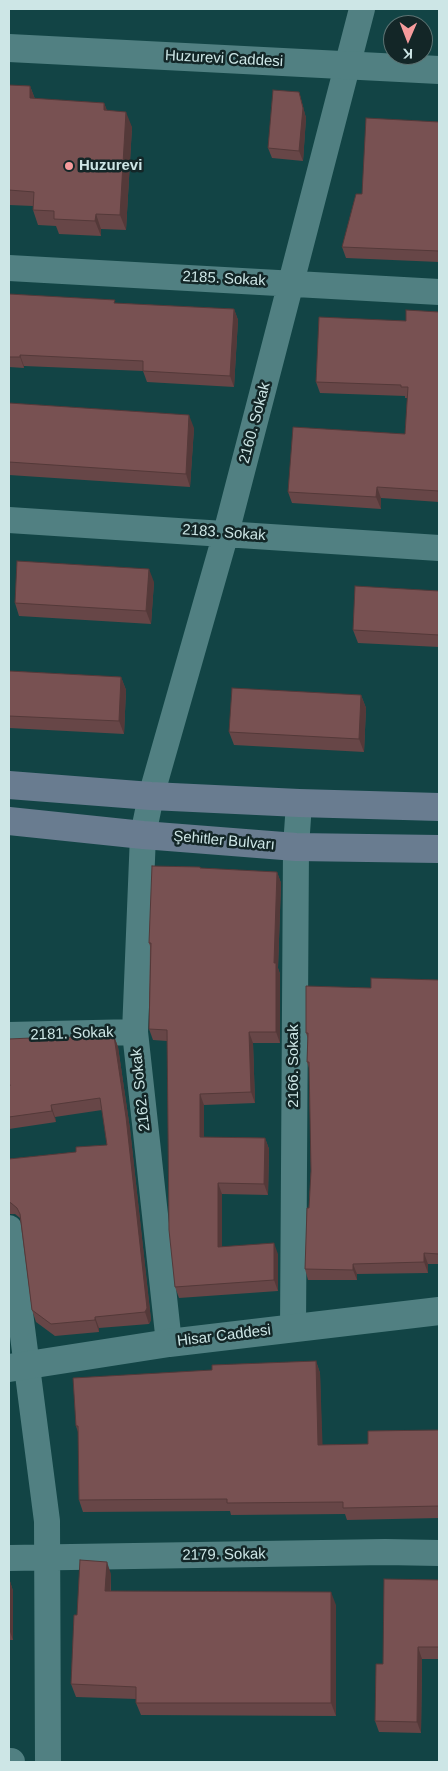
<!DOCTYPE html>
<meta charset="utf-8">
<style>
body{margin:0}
#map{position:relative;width:448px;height:1771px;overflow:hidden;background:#124445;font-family:Arial,sans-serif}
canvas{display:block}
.frame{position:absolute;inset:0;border:10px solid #cde6e6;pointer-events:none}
.north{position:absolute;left:383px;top:15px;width:50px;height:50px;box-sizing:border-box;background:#132627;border:1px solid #5d7373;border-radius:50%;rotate:181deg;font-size:14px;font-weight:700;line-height:20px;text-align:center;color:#cde6e6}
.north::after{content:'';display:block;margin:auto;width:18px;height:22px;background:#f59b9c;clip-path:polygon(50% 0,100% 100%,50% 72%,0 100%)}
</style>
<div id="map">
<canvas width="448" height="1771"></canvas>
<div class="frame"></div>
<div class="north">K</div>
</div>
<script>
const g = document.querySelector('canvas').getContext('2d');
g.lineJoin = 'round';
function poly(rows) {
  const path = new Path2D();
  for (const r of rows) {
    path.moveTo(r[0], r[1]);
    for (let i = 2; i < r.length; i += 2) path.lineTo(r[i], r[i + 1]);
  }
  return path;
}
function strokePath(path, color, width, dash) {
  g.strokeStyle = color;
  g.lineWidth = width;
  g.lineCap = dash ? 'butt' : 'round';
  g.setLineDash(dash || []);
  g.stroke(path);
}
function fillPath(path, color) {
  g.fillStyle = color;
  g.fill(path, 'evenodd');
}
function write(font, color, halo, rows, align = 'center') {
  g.font = font + ' Arial,sans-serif';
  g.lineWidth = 5;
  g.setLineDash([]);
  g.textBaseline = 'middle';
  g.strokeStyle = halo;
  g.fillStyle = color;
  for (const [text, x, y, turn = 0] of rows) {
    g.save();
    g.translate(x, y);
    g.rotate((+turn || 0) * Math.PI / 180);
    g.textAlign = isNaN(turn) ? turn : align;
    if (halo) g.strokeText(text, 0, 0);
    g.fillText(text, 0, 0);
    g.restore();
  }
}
strokePath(poly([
 [9,268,439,292],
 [9,520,439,548],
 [9,1035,135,1032],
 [9,1228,47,1521,48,1762],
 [293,1328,296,847,299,803],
 [169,1343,135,1032,143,835,151,796,226,533,362,9],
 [9,1558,385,1552,439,1553]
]), '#518082', 26);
strokePath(poly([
 [9,48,439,70],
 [9,1368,169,1343,439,1311],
 [9,1762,11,1762]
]), '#518082', 28);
strokePath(poly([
 [9,785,151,796,299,803,439,807],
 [9,821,143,835,296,847,439,849]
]), '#697c90', 28);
fillPath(poly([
 [9,85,30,86,35,99,104,103,107,111,132,127,126,230,101,229,101,236,59,234,56,226,38,225,33,210,33,206,9,205],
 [299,92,306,118,303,161,272,158,268,148],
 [439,122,439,262,346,258,342,247,362,194],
 [9,294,116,303,234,309,238,320,234,387,147,382,143,371,24,366,24,368,9,367],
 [439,312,439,502,381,498,381,509,292,503,288,492,405,434,408,398,405,398,405,396,320,393,316,382,406,321],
 [9,403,194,428,190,487,9,475],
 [154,582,151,624,19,616,15,603],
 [439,591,439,647,358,643,353,630],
 [9,671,121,677,126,690,124,734,9,728],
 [361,695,366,708,364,752,234,745,229,732],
 [200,867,201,868,277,872,281,883,278,968,280,974,280,1043,253,1043,255,1103,204,1105,204,1137,265,1138,269,1149,268,1195,222,1194,222,1247,278,1254,278,1291,179,1298,175,1287,167,1041,153,1040,149,1029,150,946,149,943],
 [439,980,439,1264,428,1264,428,1273,357,1274,357,1280,308,1280,305,1269,311,1171,309,1068,307,1062,308,1039,306,1033,371,988],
 [114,1036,118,1047,130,1129,151,1320,149,1324,99,1328,99,1332,55,1336,36,1322,32,1310,20,1218,15,1214,9,1214,9,1159,76,1152,107,1145,102,1110,55,1117,56,1122,9,1129,9,1086,54,1039],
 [316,1361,320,1373,322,1445,368,1444,439,1430,439,1518,347,1520,345,1514,231,1515,230,1511,83,1512,79,1500,78,1432,76,1426,212,1370],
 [111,1574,111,1591,336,1605,336,1716,141,1715,136,1703,136,1699,76,1697,71,1684,77,1615],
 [9,1578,13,1591,13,1640,10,1640,9,1695],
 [439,1580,439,1659,422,1659,421,1733,379,1732,375,1721,383,1664]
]), '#674647');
fillPath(poly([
 [30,86,36,102,30,98],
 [299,92,306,118,303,161,299,151],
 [104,103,110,118,104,110],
 [126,112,132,127,126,230,120,215],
 [96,214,101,229,101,236,95,221],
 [234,309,238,320,234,387,230,376],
 [20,355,24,366,24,368,20,357],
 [189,415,194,428,190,487,186,474],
 [377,487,381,498,381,509,376,497],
 [149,569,154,582,151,624,146,611],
 [121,677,126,690,124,734,119,721],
 [361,695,366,708,364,752,359,739],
 [277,872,281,883,278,968,280,974,280,1043,276,1032,274,963],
 [249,1032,253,1043,255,1103,251,1092],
 [114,1036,118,1047,130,1129,151,1320,149,1324,145,1312],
 [200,1094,204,1105,204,1148,200,1137],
 [51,1105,55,1117,56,1122,52,1111],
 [265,1138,269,1149,268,1195,264,1184],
 [218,1183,222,1194,222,1258,218,1247],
 [274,1243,278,1254,278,1291,274,1280],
 [424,1253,428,1264,428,1273,424,1262],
 [353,1264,357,1274,357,1280,353,1270],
 [95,1317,99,1328,99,1332,95,1320],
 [316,1361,320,1373,323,1457,318,1445],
 [107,1562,111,1574,110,1604,105,1591],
 [9,1578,13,1591,13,1640,9,1629],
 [331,1592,336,1605,336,1716,331,1703],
 [9,1636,10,1640,9,1695],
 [418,1647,422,1659,421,1733,417,1722]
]), '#543939');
const building = poly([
 [9,85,30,86,30,98,104,103,104,110,126,112,120,215,96,214,95,221,54,219,54,211,33,210,34,192,9,190,9,85],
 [273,90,299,92,303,108,299,151,268,148,273,90],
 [366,118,439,122,439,251,342,247,356,194,362,194,366,118],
 [9,294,115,300,114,303,234,309,230,376,143,371,143,361,20,355,20,357,9,357,9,294],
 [406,310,439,312,439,491,377,487,376,497,288,492,293,427,405,434,408,387,401,387,401,385,316,382,319,317,406,321,406,310],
 [9,403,189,415,186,474,9,462,9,403],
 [17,561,149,569,146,611,15,603,17,561],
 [355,586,439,591,439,635,353,630,355,586],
 [9,671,121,677,119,721,9,716,9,671],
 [232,688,361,695,359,739,229,732,232,688],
 [152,866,200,867,200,868,277,872,274,963,276,963,276,1032,249,1032,251,1092,200,1094,200,1137,265,1138,264,1184,218,1183,218,1247,274,1243,274,1280,175,1287,169,1230,167,1030,149,1029,151,943,149,943,152,866],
 [371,978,439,980,439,1254,424,1253,424,1262,353,1264,353,1270,305,1269,307,1208,309,1208,311,1171,309,1062,307,1062,308,1033,306,1033,306,986,371,988,371,978],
 [114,1036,126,1117,147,1308,145,1312,95,1317,95,1320,51,1324,32,1310,20,1214,17,1208,11,1203,9,1202,9,1159,76,1152,76,1147,107,1145,100,1098,51,1105,52,1111,9,1117,9,1086,10,1086,9,1081,9,1039,53,1037,53,1040,71,1037,114,1036],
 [316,1361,318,1445,368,1444,368,1431,439,1430,439,1506,343,1508,343,1502,227,1503,227,1499,79,1500,78,1426,76,1426,73,1378,212,1370,212,1365,316,1361],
 [80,1560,107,1562,105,1591,331,1592,331,1703,136,1703,136,1687,71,1684,74,1615,77,1615,80,1560],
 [384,1579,439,1580,439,1647,418,1647,417,1722,375,1721,376,1664,383,1664,384,1579]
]);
fillPath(building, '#785152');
strokePath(building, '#543939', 1);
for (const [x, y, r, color] of [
 [69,166,5,"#f59b9c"]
]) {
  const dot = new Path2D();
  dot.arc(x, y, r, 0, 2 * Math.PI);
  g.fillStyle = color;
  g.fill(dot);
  strokePath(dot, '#132627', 2);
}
write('15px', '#cde6e6', '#132627', [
 ["Huzurevi Caddesi",224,59,3],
 ["2185. Sokak",224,279,3],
 ["2160. Sokak",255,423,-75],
 ["2183. Sokak",224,533,4],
 ["Şehitler Bulvarı",224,841,5],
 ["2181. Sokak",72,1034,-2],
 ["2166. Sokak",294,1066,-90],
 ["2162. Sokak",141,1090,-96],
 ["Hisar Caddesi",224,1336,-7],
 ["2179. Sokak",224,1555,-1]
]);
write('bold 15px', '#cde6e6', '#132627', [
 ["Huzurevi",79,166]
], 'left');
</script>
